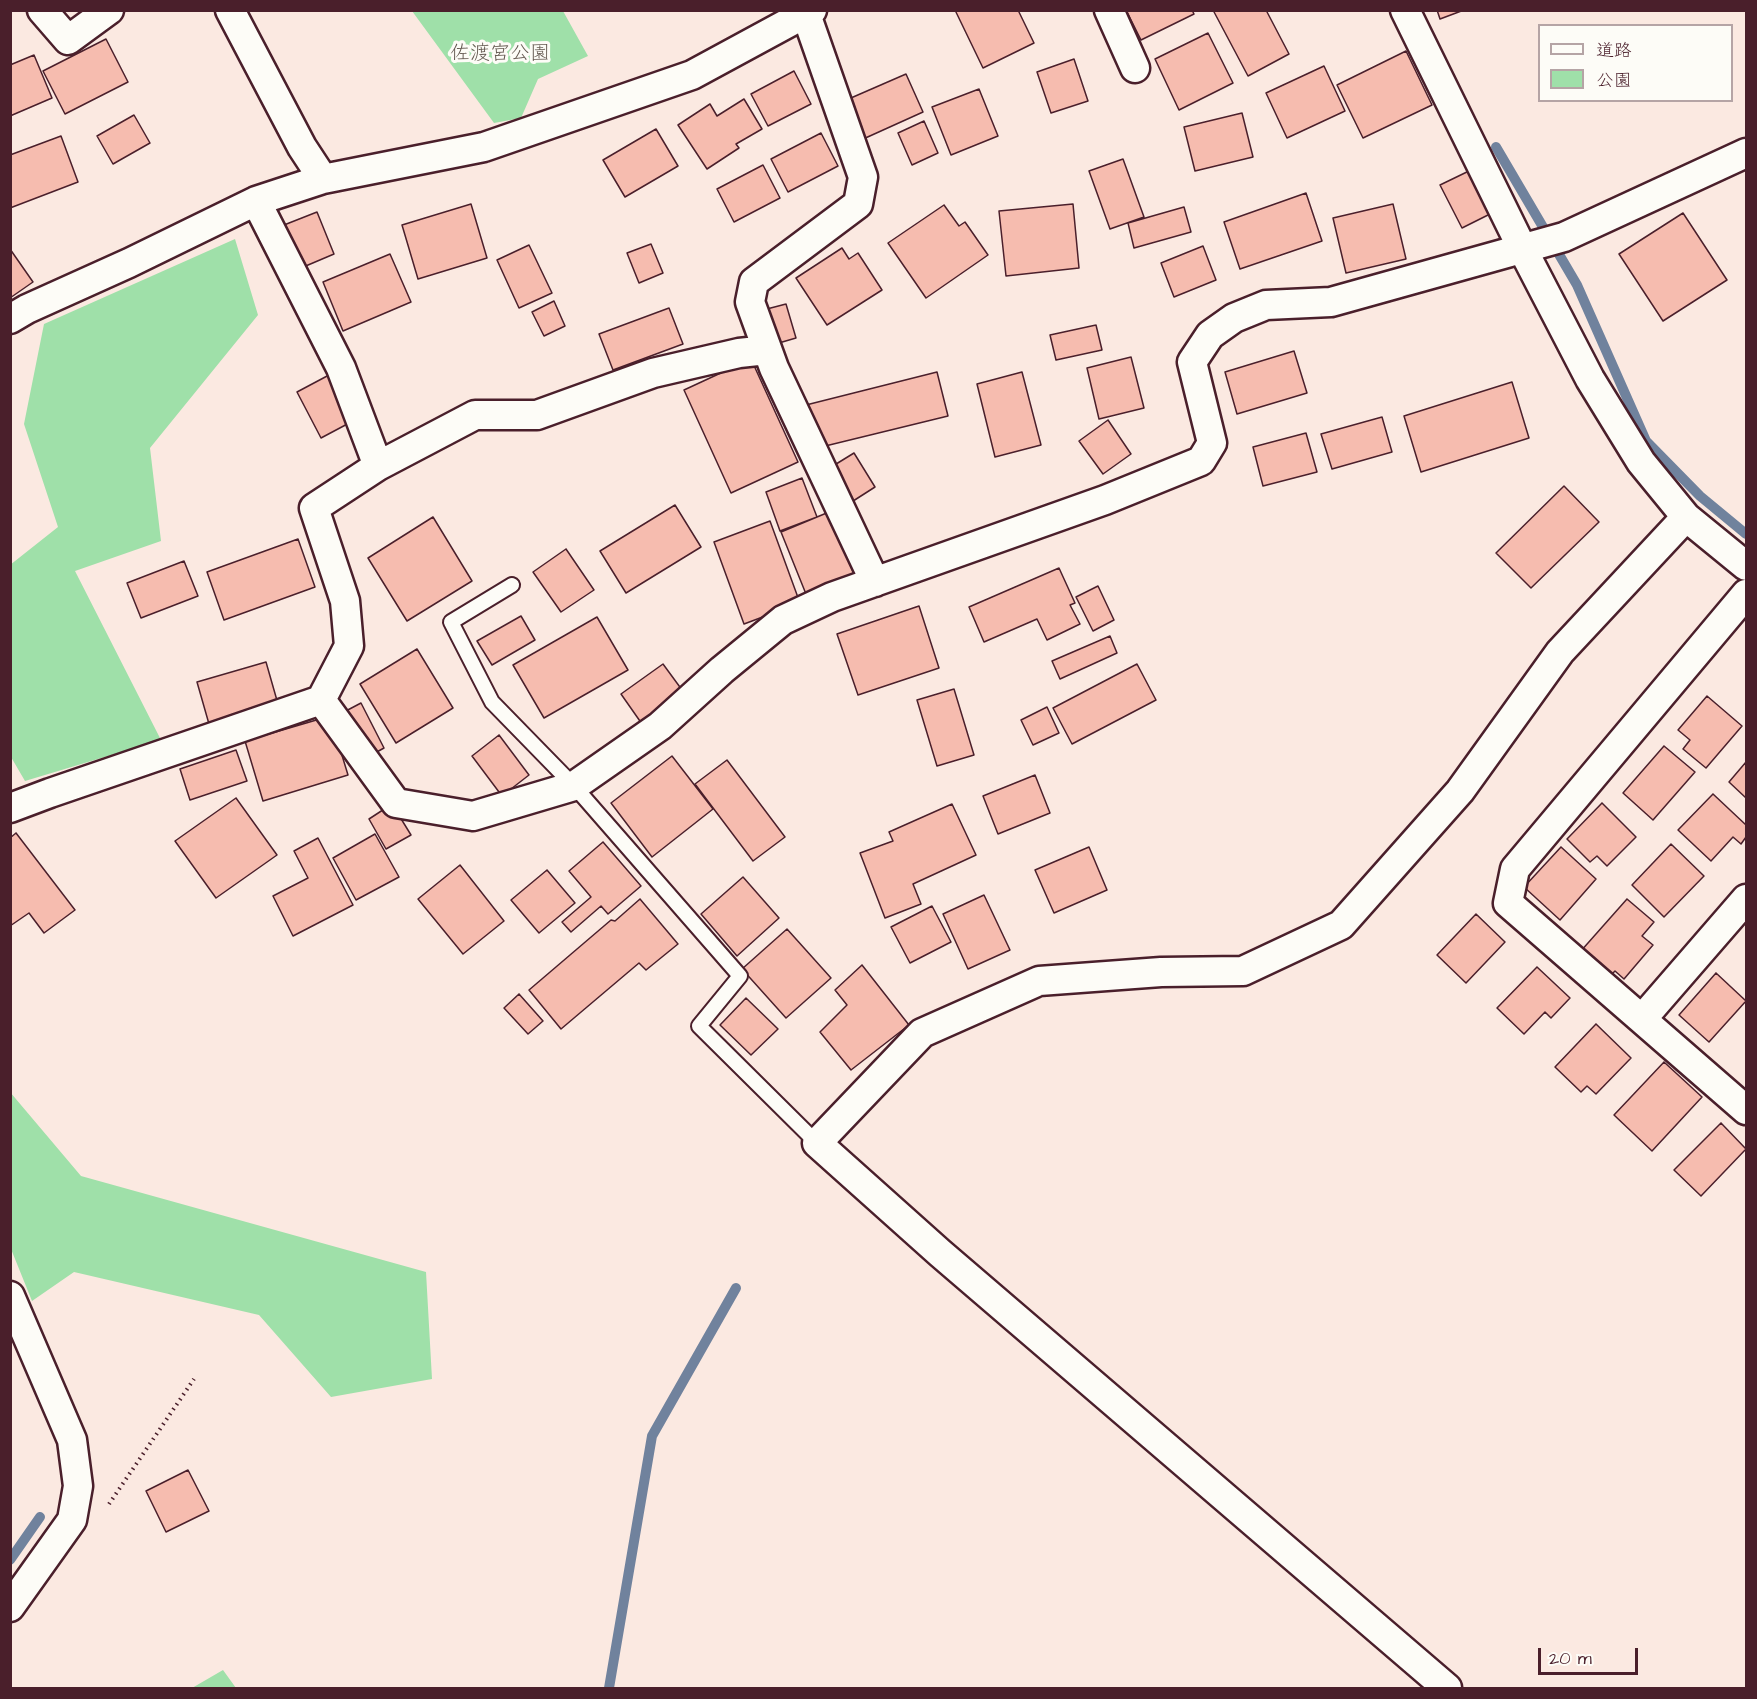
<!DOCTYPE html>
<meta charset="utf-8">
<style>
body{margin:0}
#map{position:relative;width:1757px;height:1699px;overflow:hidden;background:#fbe9e1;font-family:"Architects Daughter","Klee One",sans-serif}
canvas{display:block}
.frame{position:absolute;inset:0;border:12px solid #4a1f2b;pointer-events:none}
.legend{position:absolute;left:1538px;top:24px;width:195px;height:78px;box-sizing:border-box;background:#fdfcf7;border:2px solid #b5a4a5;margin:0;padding:8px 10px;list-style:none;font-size:18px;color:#4a1f2b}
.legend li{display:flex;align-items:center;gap:12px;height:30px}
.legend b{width:30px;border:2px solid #b5a4a5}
.scale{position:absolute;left:1538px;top:1648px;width:100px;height:27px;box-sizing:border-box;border:3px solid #4a1f2b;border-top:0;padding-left:8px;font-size:18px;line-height:21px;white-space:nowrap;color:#4a1f2b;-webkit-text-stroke:4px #fdfcf7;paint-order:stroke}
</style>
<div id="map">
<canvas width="1757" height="1699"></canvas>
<div class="frame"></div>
<ul class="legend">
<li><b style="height:8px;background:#fdfcf7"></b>道路</li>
<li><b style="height:16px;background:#9fe0a9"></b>公園</li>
</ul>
<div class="scale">20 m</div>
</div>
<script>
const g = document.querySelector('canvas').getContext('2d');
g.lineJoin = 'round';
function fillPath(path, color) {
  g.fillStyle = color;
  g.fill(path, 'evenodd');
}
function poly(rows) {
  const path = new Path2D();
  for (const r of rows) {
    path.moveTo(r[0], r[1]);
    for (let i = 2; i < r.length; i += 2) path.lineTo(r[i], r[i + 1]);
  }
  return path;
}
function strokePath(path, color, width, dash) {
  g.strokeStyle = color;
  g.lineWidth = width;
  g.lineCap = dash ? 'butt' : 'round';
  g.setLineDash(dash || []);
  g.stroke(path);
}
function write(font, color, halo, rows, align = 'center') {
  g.font = font + ' "Architects Daughter","Klee One",sans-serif';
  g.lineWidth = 6;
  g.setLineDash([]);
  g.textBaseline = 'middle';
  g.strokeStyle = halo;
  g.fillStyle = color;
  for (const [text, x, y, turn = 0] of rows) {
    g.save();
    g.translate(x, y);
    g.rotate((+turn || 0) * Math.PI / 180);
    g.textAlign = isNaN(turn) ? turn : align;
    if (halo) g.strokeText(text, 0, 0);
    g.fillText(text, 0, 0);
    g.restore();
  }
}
fillPath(poly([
 [412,11,563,11,588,56,538,79,521,118,494,123],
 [235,239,258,315,150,448,161,541,75,571,161,740,25,781,11,757,10,565,58,527,24,424,44,324],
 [10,1092,81,1176,426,1272,432,1379,331,1397,259,1315,74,1272,32,1301,11,1249],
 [223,1670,236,1688,192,1688]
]), '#9fe0a9');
strokePath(poly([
 [1496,147,1577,285,1646,441,1700,496,1746,534],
 [10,1560,40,1517],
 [609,1688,652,1436,736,1288]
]), '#70829d', 10);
const building = poly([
 [955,10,1018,10,1034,43,983,68,955,10],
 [1126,10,1192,10,1194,14,1141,40,1126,10],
 [1213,10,1266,10,1289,54,1248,76,1213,10],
 [1437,10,1464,10,1440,19,1437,10],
 [1208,33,1233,83,1179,110,1155,59,1208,33],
 [106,39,128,82,65,114,43,71,106,39],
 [1406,51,1432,105,1363,138,1337,85,1406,51],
 [34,55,52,98,10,116,10,65,34,55],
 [1074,59,1088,101,1051,113,1037,72,1074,59],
 [1324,66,1345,111,1287,138,1266,93,1324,66],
 [794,71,811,104,768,126,751,94,794,71],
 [906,74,923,112,861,140,844,101,906,74],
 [979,89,998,136,951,155,932,107,979,89],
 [744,99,762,129,736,144,739,148,707,169,678,125,710,104,717,116,744,99],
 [1242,113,1253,157,1195,171,1184,127,1242,113],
 [134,115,150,143,113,164,97,136,134,115],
 [924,121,938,153,912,165,898,133,924,121],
 [656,129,678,166,625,197,603,160,656,129],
 [821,133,838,166,788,192,771,159,821,133],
 [61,136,78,182,10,208,10,155,61,136],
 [1123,159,1144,217,1110,229,1089,171,1123,159],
 [763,165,780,198,734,222,717,189,763,165],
 [1471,170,1492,213,1462,228,1440,185,1471,170],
 [1306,193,1322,241,1240,269,1224,222,1306,193],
 [471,204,487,258,418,279,402,225,471,204],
 [1073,204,1079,268,1006,276,999,211,1073,204],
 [1393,204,1406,259,1346,273,1333,218,1393,204],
 [944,205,959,226,965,222,988,255,926,298,888,243,944,205],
 [1184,207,1191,232,1134,248,1128,223,1184,207],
 [317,212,334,254,301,268,284,225,317,212],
 [1683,213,1727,280,1663,321,1619,254,1683,213],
 [651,244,663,273,639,283,627,253,651,244],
 [529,245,552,293,519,308,497,260,529,245],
 [1203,246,1216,280,1174,297,1161,263,1203,246],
 [842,248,849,259,858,253,882,290,827,325,796,278,842,248],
 [10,249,33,282,10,298,10,249],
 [390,254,411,302,343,331,323,282,390,254],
 [554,301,565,326,544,336,532,312,554,301],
 [786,304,796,338,772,345,763,310,786,304],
 [669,308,683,344,613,370,599,334,669,308],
 [1096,325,1102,350,1056,360,1050,335,1096,325],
 [1294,351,1307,393,1237,414,1225,372,1294,351],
 [1131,357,1144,408,1099,419,1087,368,1131,357],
 [751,359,798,462,731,493,684,390,751,359],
 [937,372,948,416,813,449,802,406,937,372],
 [1022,372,1041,445,995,457,977,384,1022,372],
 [329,375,353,421,321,438,297,392,329,375],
 [1512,382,1529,438,1421,472,1404,416,1512,382],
 [1382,417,1392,452,1332,469,1321,434,1382,417],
 [1108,420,1131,454,1103,474,1079,441,1108,420],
 [1306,433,1317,472,1263,486,1253,447,1306,433],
 [854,453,875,487,850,503,828,469,854,453],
 [802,478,817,517,780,531,766,492,802,478],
 [1564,486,1599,522,1531,588,1496,553,1564,486],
 [675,505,701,547,626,593,600,551,675,505],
 [829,512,856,579,808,599,781,532,829,512],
 [433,517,472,581,407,621,368,558,433,517],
 [770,521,800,603,744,624,714,542,770,521],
 [298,539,315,587,224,620,207,572,298,539],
 [566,549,594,590,561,612,533,572,566,549],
 [184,561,198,596,141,618,127,583,184,561],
 [1059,568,1075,603,1070,605,1080,624,1047,640,1037,619,984,642,969,607,1059,568],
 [1098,586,1114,620,1093,631,1076,597,1098,586],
 [919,606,939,668,858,695,837,634,919,606],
 [521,616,535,640,492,665,477,641,521,616],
 [597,617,628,670,544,718,513,665,597,617],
 [1110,636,1117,653,1060,679,1052,661,1110,636],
 [417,649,453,708,396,743,360,684,417,649],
 [266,662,278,704,209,724,197,682,266,662],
 [663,664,685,694,642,724,621,694,663,664],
 [1137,664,1156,700,1072,744,1053,708,1137,664],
 [954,689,974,755,937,766,917,700,954,689],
 [1707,696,1742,726,1706,768,1683,749,1690,740,1678,730,1707,696],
 [361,703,384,748,366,758,342,713,361,703],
 [1047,707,1059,733,1033,745,1021,720,1047,707],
 [330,716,348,775,263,801,245,741,330,716],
 [499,735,529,775,502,796,472,756,499,735],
 [1664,746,1695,772,1653,820,1623,793,1664,746],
 [236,750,247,781,190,800,180,769,236,750],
 [672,756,713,809,652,857,611,803,672,756],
 [727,760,785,837,753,861,695,784,727,760],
 [1746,762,1746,798,1729,782,1746,762],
 [1035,775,1050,813,998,834,983,796,1035,775],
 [1713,794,1746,825,1746,837,1741,844,1733,837,1711,861,1678,830,1713,794],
 [236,798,277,855,216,898,175,841,236,798],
 [1602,803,1636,837,1607,866,1597,856,1590,862,1567,839,1602,803],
 [392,804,411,835,386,849,369,819,392,804],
 [952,804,976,855,913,884,921,904,885,918,860,853,893,841,889,832,952,804],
 [16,833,75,910,44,933,29,913,10,926,10,838,16,833],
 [375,834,399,877,356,900,333,858,375,834],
 [318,838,353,905,293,936,273,896,308,878,294,851,318,838],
 [603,842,641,886,608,914,601,906,571,932,562,922,591,897,569,871,603,842],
 [1671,844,1704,876,1664,917,1632,885,1671,844],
 [1089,847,1107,890,1054,913,1035,870,1089,847],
 [1561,847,1596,879,1560,920,1524,887,1561,847],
 [460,865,504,921,463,954,418,899,460,865],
 [547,870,575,903,539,933,511,900,547,870],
 [743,877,779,918,737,956,701,914,743,877],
 [984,895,1010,950,968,969,943,914,984,895],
 [640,899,678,944,646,970,639,963,561,1029,529,990,611,920,615,921,640,899],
 [1627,899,1654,922,1642,936,1653,945,1624,979,1615,971,1609,977,1580,952,1627,899],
 [932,906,951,942,910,963,891,927,932,906],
 [1476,914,1505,942,1466,983,1437,955,1476,914],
 [787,929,831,978,786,1018,742,969,787,929],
 [862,965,909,1025,851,1070,820,1032,847,1005,835,990,862,965],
 [1537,967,1570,998,1551,1018,1545,1012,1524,1034,1497,1008,1537,967],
 [1716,973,1746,1001,1709,1042,1679,1015,1716,973],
 [519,994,543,1021,528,1034,504,1008,519,994],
 [746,998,778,1029,751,1055,720,1025,746,998],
 [1596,1024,1631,1058,1596,1094,1587,1086,1581,1092,1555,1067,1596,1024],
 [1664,1062,1702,1097,1652,1151,1614,1115,1664,1062],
 [1721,1123,1746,1149,1701,1196,1674,1170,1721,1123],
 [188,1470,209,1511,166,1532,146,1491,188,1470]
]);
fillPath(building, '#f6bcaf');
strokePath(building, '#4a1f2b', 1.5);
const lane = poly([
 [512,585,451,622,492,702,574,786,740,976,699,1026,817,1143]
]);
const street = poly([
 [42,10,68,40,109,10],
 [230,10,302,147,323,179],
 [1109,10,1135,68],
 [1405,10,1523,250,1590,379,1641,462,1686,517,1746,566],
 [806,14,863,177,858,204,754,282,750,302,774,368,875,582],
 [10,319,27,309,129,263,256,201,323,179,484,147,692,75,812,10],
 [378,466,475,415,537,415,653,373,739,353,767,350],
 [1746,594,1515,869,1508,903,1746,1110],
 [321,700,396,803,473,816,574,786,660,726,722,670,783,620,832,597,1105,500,1201,461,1212,443,1192,362,1210,335,1234,318,1266,305,1331,302,1564,237,1746,153],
 [10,808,50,793,321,700,349,646,345,601,314,508,378,466,341,368,256,201],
 [1642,1019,1746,899],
 [10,1296,72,1440,78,1486,72,1520,10,1607],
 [1447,1688,940,1253,817,1143,922,1033,1039,981,1161,972,1243,971,1341,925,1460,791,1560,652,1686,517]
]);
strokePath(lane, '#4a1f2b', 18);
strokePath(street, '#4a1f2b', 33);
strokePath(poly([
 [109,1504,194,1379]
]), '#4a1f2b', 4, [1.5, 4.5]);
strokePath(lane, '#fdfcf7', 14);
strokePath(street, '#fdfcf7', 28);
write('20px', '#645951', '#fdfcf7', [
 ["佐渡宮公園",500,55]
]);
</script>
